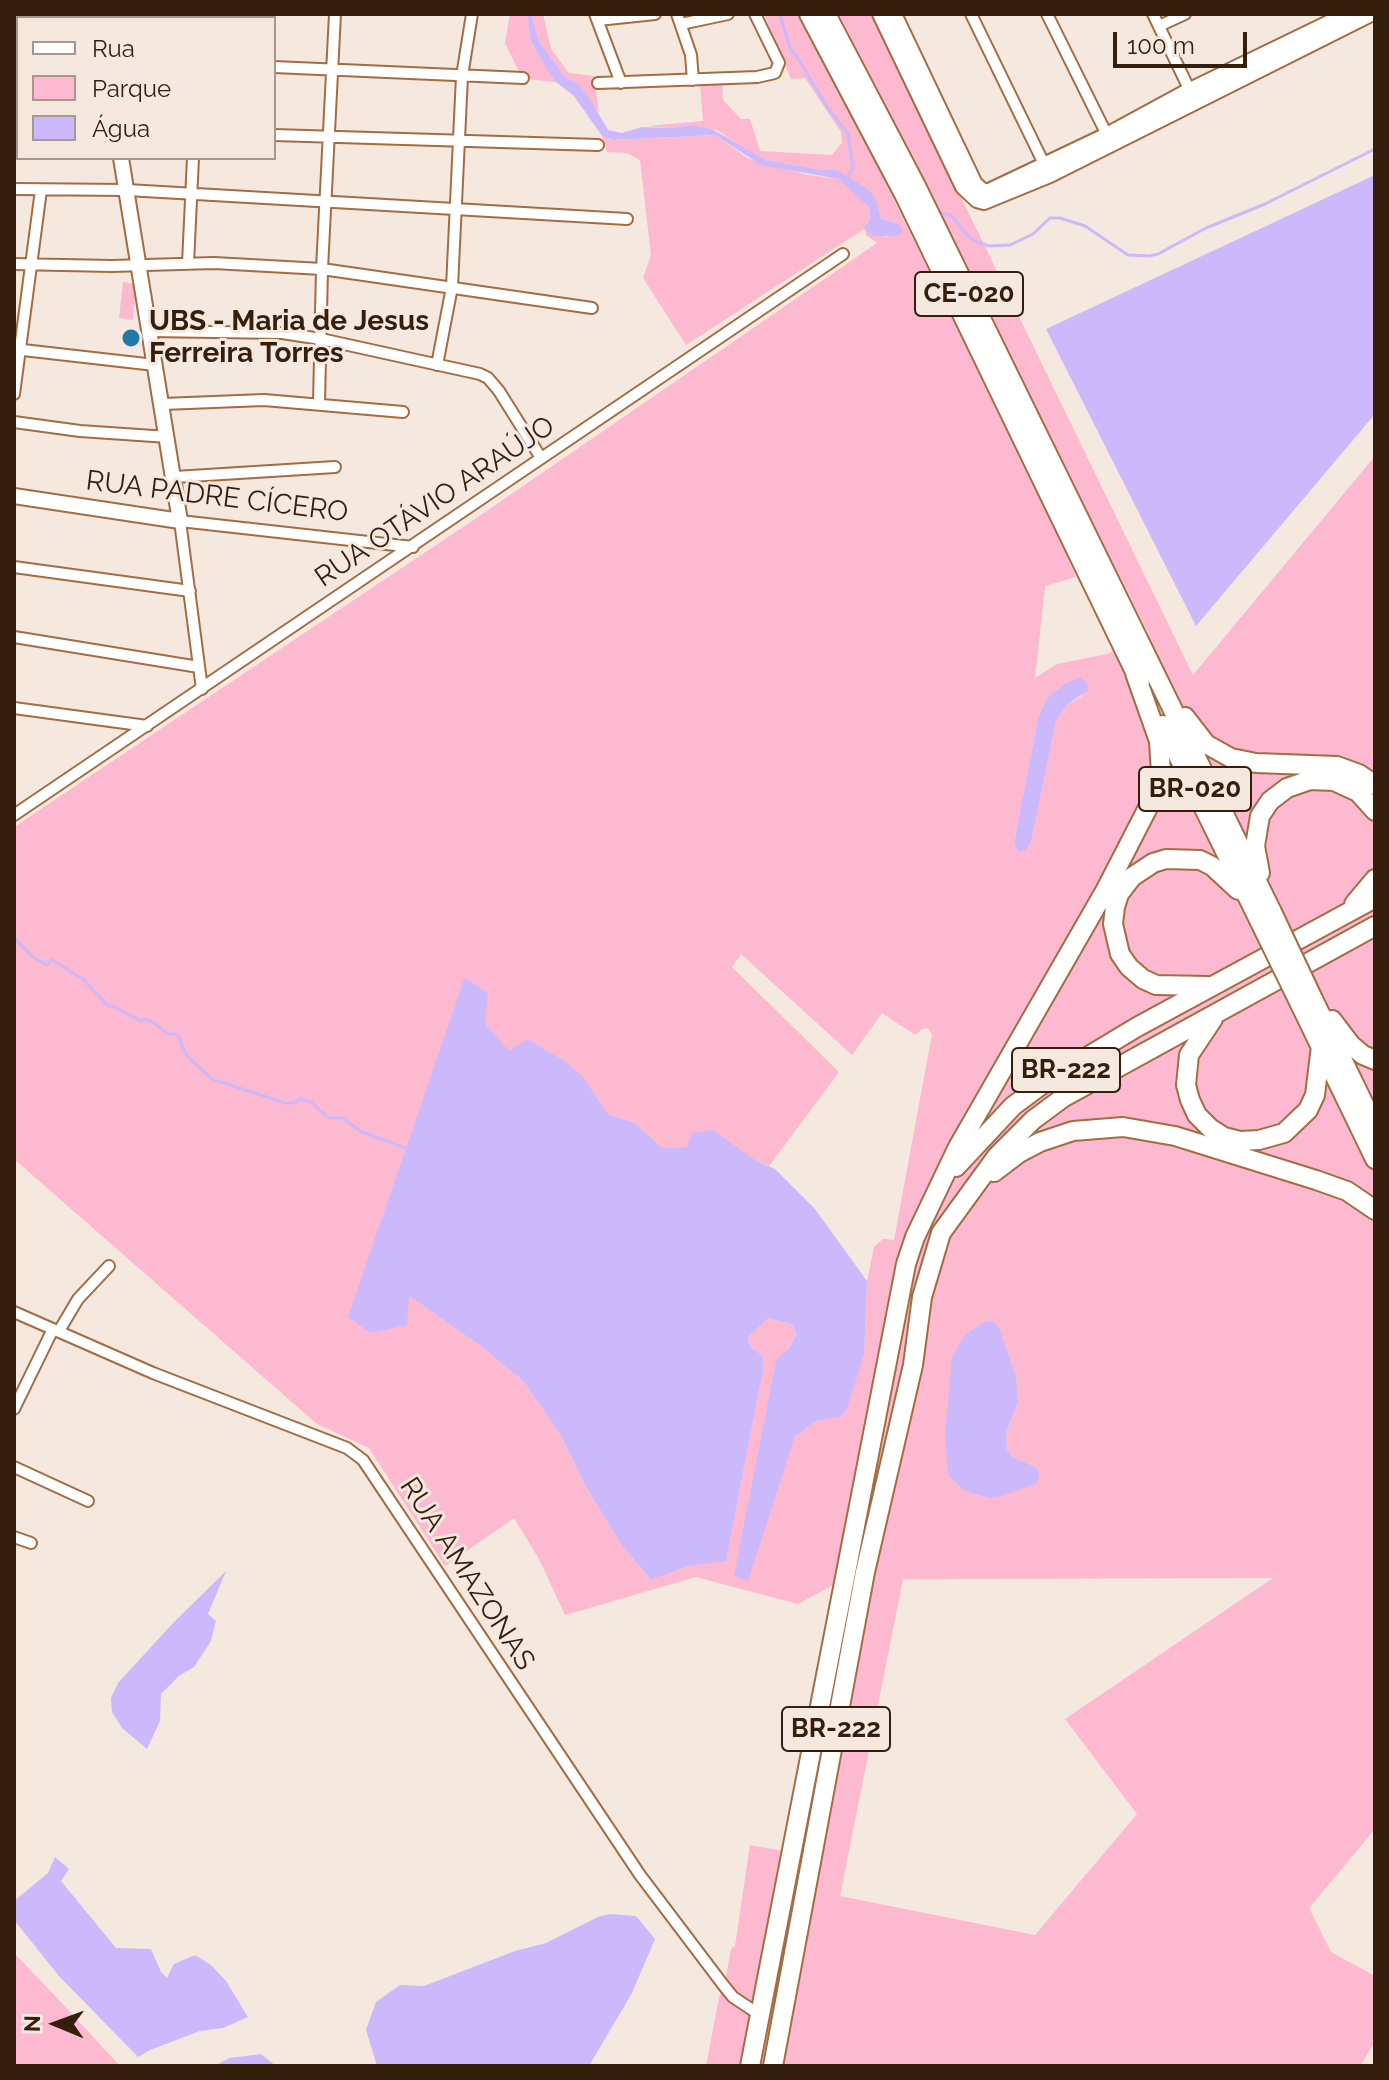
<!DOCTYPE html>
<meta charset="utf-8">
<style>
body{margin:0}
#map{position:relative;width:1389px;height:2080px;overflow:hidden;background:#f5e8df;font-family:Raleway,sans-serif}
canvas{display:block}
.frame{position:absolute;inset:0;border:16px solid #351e0c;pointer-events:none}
.legend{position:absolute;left:16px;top:16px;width:260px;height:144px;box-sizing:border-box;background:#f5e8df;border:2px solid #a8978b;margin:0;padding:10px 14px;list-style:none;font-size:24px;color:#351e0c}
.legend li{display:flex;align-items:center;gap:16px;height:40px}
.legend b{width:40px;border:2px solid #a8978b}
.north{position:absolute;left:16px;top:1984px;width:80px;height:80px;-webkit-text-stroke:6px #f5e8df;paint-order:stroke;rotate:271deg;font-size:22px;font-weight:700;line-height:32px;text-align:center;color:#351e0c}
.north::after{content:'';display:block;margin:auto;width:28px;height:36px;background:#351e0c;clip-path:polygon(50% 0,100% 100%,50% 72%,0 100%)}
.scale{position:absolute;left:1113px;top:32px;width:134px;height:36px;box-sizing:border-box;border:4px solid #351e0c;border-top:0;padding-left:10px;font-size:24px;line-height:28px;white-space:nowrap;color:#351e0c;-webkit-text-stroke:6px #f5e8df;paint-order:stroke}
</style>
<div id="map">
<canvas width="1389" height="2080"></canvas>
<div class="frame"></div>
<ul class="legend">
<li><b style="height:10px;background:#fff"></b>Rua</li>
<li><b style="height:22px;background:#fcb9cf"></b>Parque</li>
<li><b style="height:22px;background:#ccb9fc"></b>Água</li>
</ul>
<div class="north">N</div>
<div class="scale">100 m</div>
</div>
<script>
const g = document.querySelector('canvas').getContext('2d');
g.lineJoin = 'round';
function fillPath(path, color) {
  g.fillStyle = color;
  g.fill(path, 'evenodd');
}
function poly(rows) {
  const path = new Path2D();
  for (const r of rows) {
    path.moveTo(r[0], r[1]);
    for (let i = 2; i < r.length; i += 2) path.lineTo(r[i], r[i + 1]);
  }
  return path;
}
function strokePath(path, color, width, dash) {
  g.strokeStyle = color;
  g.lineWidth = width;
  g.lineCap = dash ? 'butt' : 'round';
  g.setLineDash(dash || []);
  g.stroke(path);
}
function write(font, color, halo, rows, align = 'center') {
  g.font = font + ' Raleway,sans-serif';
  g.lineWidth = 6;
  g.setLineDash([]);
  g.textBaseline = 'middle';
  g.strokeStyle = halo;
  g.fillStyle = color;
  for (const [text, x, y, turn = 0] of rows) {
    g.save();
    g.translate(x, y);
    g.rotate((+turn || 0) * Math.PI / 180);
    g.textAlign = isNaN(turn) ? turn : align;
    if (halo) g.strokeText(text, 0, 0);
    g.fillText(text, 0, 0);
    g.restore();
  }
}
fillPath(poly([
 [510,14,527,14,532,45,556,82,526,79,517,68,505,43],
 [531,14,543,14,551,49,569,73,594,76,599,113,579,86,565,77,539,41],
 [764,14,802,14,1046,507,1076,577,1045,586,1035,678,1057,664,1107,654,1149,635,839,14,872,14,1193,675,1375,456,1375,1829,1309,1908,1331,1952,1375,1976,1375,2041,1360,2066,706,2066,719,1998,725,1982,731,1949,735,1946,750,1845,783,1851,835,1584,798,1604,696,1577,565,1615,539,1559,514,1518,445,1566,369,1448,317,1424,14,1159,14,827,478,517,877,243,866,235,864,229,686,345,643,278,651,255,640,160,627,153,607,152,602,136,613,140,715,135,749,159,808,175,840,179,869,208,870,219,866,224,881,235,888,237,899,224,881,219,877,202,837,170,821,170,765,160,754,156,717,130,692,125,670,128,647,126,703,121,700,83,722,84,723,100,741,119,750,119,760,151,832,155,842,143,841,132,805,78,791,79],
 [1063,685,1082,696,1067,705,1056,721,1031,843,1018,852,1014,843,1038,718,1047,698],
 [741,954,852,1055,882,1013,915,1035,922,1029,928,1028,932,1034,894,1240,883,1239,874,1247,867,1281,864,1355,840,1417,817,1421,795,1436,772,1499,735,1576,775,1365,778,1357,789,1348,796,1333,793,1325,769,1318,748,1337,750,1346,763,1356,764,1365,726,1560,689,1566,651,1580,621,1544,586,1487,560,1434,524,1382,482,1347,409,1296,485,1023,509,1052,585,1079,608,1114,635,1123,662,1149,687,1147,755,1160,769,1166,839,1072,732,967],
 [999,1327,1016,1376,1018,1402,1006,1433,1007,1450,1012,1457,1034,1466,948,1475],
 [1273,1578,1065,1719,1137,1814,1035,1935,840,1896,903,1579],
 [123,282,136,284,133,320,119,318],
 [14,1953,59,2000,120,2066,14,2066]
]), '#fcb9cf');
fillPath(poly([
 [527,14,531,14,539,41,565,77,579,85,588,96,608,130,622,133,642,127,670,128,692,125,712,129,765,160,821,170,837,170,869,190,877,202,881,219,899,224,903,232,896,236,872,236,864,228,870,219,869,208,839,179,761,165,715,135,613,140,602,136,574,96,556,82,545,66,531,42],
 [1375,175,1375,414,1196,626,1046,329],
 [1080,677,1087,683,1088,690,1067,705,1056,721,1031,843,1025,850,1018,852,1014,843,1038,718,1047,698,1063,685],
 [465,977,488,994,485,1023,509,1051,527,1039,566,1062,585,1079,608,1114,635,1123,662,1148,687,1147,692,1133,713,1130,755,1160,775,1169,815,1209,867,1281,864,1355,847,1408,840,1417,817,1421,795,1436,748,1581,734,1576,775,1365,778,1357,789,1348,796,1334,793,1325,769,1318,748,1337,750,1346,763,1356,764,1365,726,1561,689,1566,651,1580,621,1544,586,1487,560,1434,524,1382,482,1347,409,1296,407,1325,371,1333,348,1317],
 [992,1321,999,1327,1016,1376,1018,1402,1006,1433,1007,1450,1012,1457,1034,1466,1039,1473,1037,1483,1006,1495,990,1498,965,1491,948,1475,945,1435,952,1356,965,1335,984,1322],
 [226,1571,208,1614,216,1621,211,1641,194,1667,179,1676,161,1694,160,1721,147,1749,122,1728,112,1712,111,1698,118,1683,174,1622],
 [55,1857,69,1869,61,1881,116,1948,151,1949,161,1972,167,1978,174,1964,195,1955,211,1965,226,1981,248,2017,223,2028,200,2031,150,2050,138,2057,59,1976,14,1920,14,1901,48,1873],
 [610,1914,636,1916,655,1939,632,1993,589,2066,377,2066,366,2030,376,2002,400,1985,424,1986,515,1951,546,1943,598,1917],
 [261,2054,276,2066,214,2066,230,2058]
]), '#ccb9fc');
strokePath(poly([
 [780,14,790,49,796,55,827,107,848,134,853,169,846,178],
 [936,212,951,215,968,236,977,242,989,246,1010,245,1033,234,1050,218,1060,218,1085,226,1128,255,1149,256,1158,254,1206,228,1265,204,1375,149],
 [14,938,33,957,47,965,52,960,83,979,108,1006,115,1007,141,1021,144,1019,153,1022,168,1034,177,1034,188,1057,212,1079,285,1103,293,1103,300,1099,311,1102,329,1118,342,1118,362,1132,408,1149]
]), '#ccb9fc', 3);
const street = poly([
 [595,14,621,83],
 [677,14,691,55,693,80],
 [971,14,1047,170],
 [1047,14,1107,135],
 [1153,14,1192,95],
 [202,18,202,14],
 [598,20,655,14],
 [681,24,728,14],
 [1159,26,1185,14],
 [14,43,18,44],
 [274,67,523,78],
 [598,83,757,77,775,73,779,63,755,14],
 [14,117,18,117],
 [274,135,598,145],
 [14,189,127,190,627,219],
 [188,263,193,158],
 [14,264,112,266,214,263,322,269,592,308],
 [149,331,282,333,321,339,480,374,488,378,499,391,541,458],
 [14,349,155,365],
 [437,365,452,287,462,76,472,14],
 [14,394,41,190],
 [319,403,322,269,335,14],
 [163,404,264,400,403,412],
 [14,422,80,431,168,437],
 [175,477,335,467],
 [14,567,190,591],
 [14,637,199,667],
 [202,689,180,521,413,547],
 [14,708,147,726],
 [14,815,843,254],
 [14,1312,153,1373,347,1448,363,1460,640,1875,724,1986,733,1997,760,2015],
 [59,1331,78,1299,109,1266],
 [14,1409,53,1329],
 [14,1467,88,1501],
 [14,1537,31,1543]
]);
const secondary = poly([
 [95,14,96,18],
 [880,14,963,187,977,200,984,202,1050,175,1371,14],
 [894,14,975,184,983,191],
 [983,191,989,191,1107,135,1190,90,1347,14],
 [14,496,180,521,121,158]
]);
const highway = poly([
 [809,14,904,194,1140,682],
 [826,14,916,186,1272,912],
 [1185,717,1206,744,1231,758,1256,763,1337,766,1359,774,1375,785],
 [1163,725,1258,918],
 [1260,873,1255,846,1260,816,1270,801,1287,788,1310,780,1334,781,1358,792,1375,811],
 [1354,904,1375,879],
 [1208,986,1156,985,1143,979,1129,967,1120,954,1113,924,1115,907,1119,894,1132,877,1153,863,1166,859,1200,860,1212,866,1238,890],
 [1313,999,1375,1127],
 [1300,1004,1375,1159],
 [1213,1019,1189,1055,1186,1085,1190,1100,1197,1115,1210,1128,1224,1137,1240,1141,1259,1140,1284,1133,1308,1110,1315,1095,1321,1046],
 [1332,1020,1351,1045,1363,1055,1375,1060],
 [956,1167,1013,1106,1044,1083,1137,1027,1375,898],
 [994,1172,1019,1153,1040,1142,1073,1131,1123,1127,1175,1136,1316,1180,1347,1191,1375,1210],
 [750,2066,906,1264,915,1237,958,1147,1105,891,1156,792,1161,773,1159,741,1135,673],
 [773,2066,865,1572,913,1365,922,1297,941,1233,997,1156,1033,1120,1064,1097,1375,926]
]);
strokePath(street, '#a46c41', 14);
strokePath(secondary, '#a46c41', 18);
strokePath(highway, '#a46c41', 22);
strokePath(street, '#fff', 10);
strokePath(secondary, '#fff', 14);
strokePath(highway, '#fff', 18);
const highwayBridge = poly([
 [1272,912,1313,999],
 [1258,918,1300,1004]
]);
strokePath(highwayBridge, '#a46c41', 22, []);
strokePath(highwayBridge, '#fff', 18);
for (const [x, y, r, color] of [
 [131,338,10,"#2179a8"]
]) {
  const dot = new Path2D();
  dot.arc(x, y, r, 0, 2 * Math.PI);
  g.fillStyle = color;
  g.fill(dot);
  strokePath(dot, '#f5e8df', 3);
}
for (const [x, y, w] of [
 [969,294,108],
 [1195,789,112],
 [1066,1070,108],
 [836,1729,108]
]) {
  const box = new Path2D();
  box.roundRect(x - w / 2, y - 22, w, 44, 6);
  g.fillStyle = '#f5e8df';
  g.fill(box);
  strokePath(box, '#351e0c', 2);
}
write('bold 26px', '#351e0c', null, [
 ["CE-020",969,294],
 ["BR-020",1195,789],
 ["BR-222",1066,1070],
 ["BR-222",836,1729]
]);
write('bold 28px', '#351e0c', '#f5e8df', [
 ["UBS - Maria de Jesus",149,322],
 ["Ferreira Torres",149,354]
], 'left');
write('28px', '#351e0c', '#f5e8df', [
 ["RUA PADRE CÍCERO",217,497,7],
 ["RUA OTÁVIO ARAÚJO",435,502,-34],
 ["RUA AMAZONAS",467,1574,57]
]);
</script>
